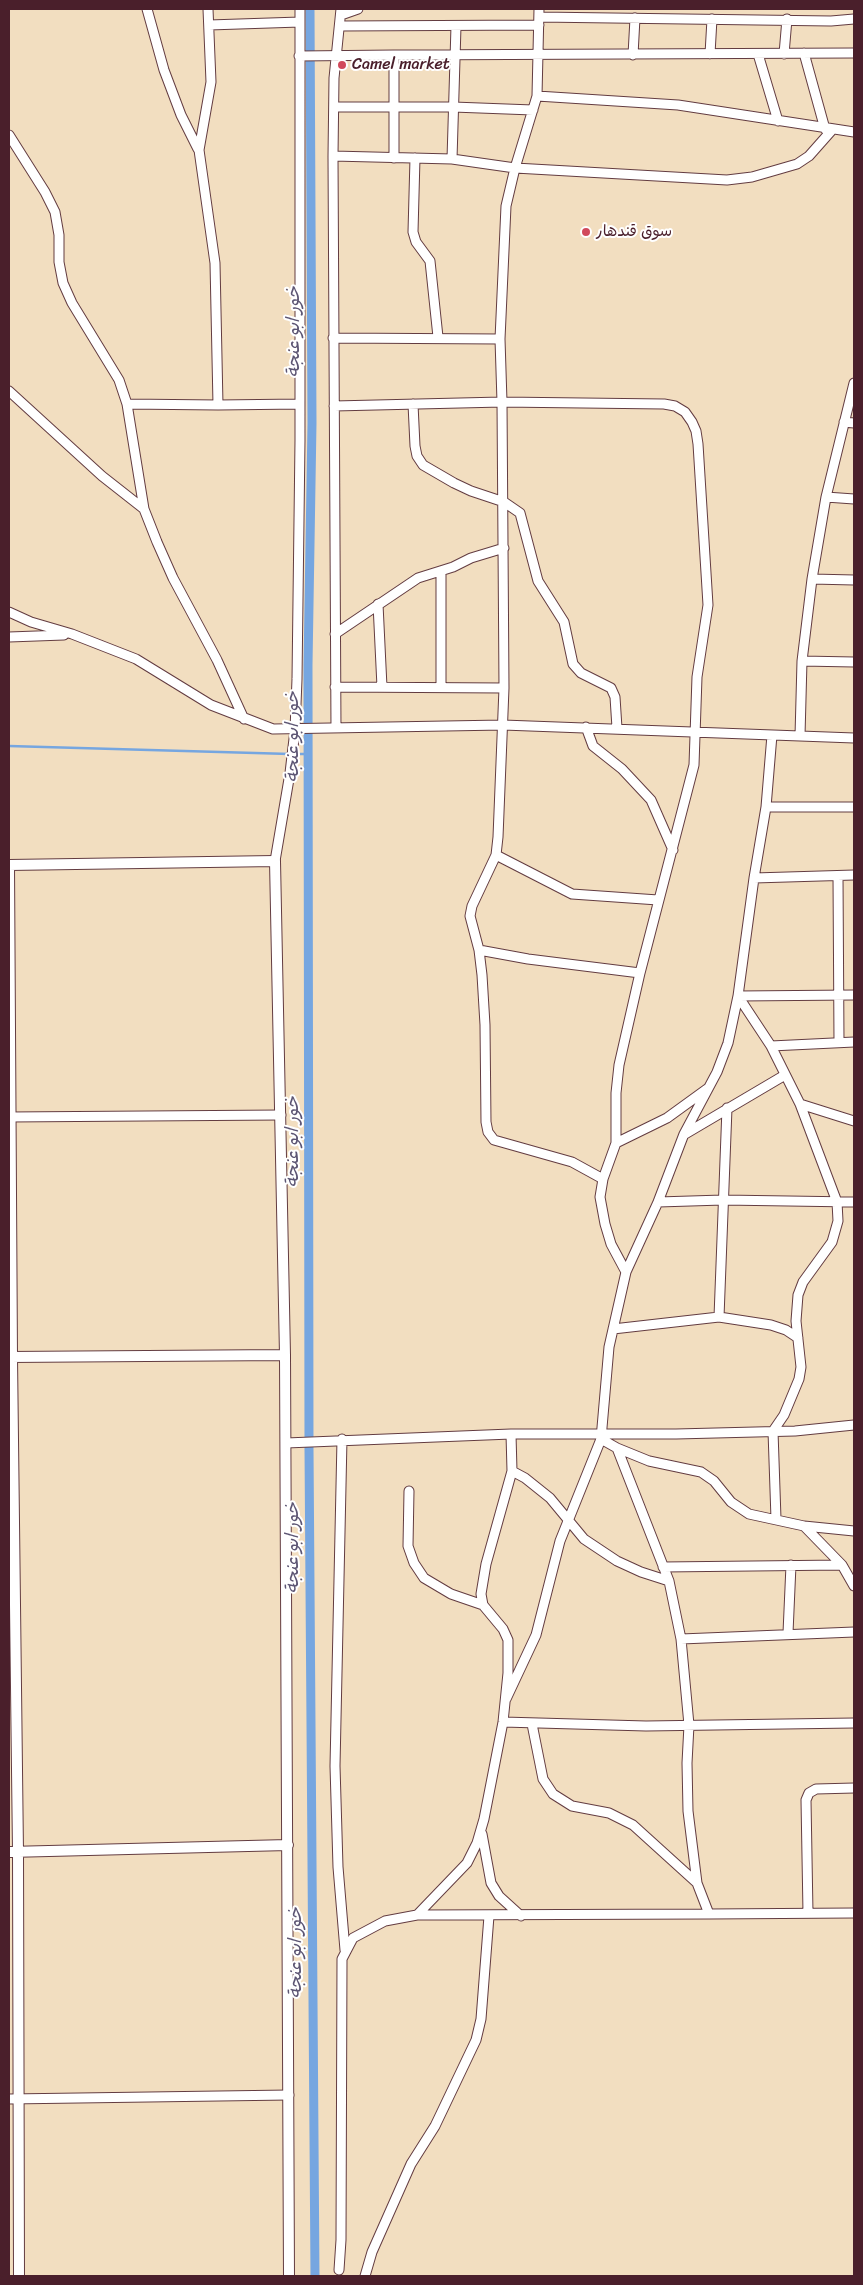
<!DOCTYPE html>
<meta charset="utf-8">
<style>
body{margin:0}
#map{position:relative;width:863px;height:2285px;overflow:hidden;background:#f2dec0;font-family:Sriracha,sans-serif}
canvas{display:block}
.frame{position:absolute;inset:0;border:10px solid #4a1f2b;pointer-events:none}
</style>
<div id="map">
<canvas width="863" height="2285"></canvas>
<div class="frame"></div>
</div>
<script>
const g = document.querySelector('canvas').getContext('2d');
g.lineJoin = 'round';
function poly(rows) {
  const path = new Path2D();
  for (const r of rows) {
    path.moveTo(r[0], r[1]);
    for (let i = 2; i < r.length; i += 2) path.lineTo(r[i], r[i + 1]);
  }
  return path;
}
function strokePath(path, color, width, dash) {
  g.strokeStyle = color;
  g.lineWidth = width;
  g.lineCap = dash ? 'butt' : 'round';
  g.setLineDash(dash || []);
  g.stroke(path);
}
function write(font, color, halo, rows, align = 'center') {
  g.font = font + ' Sriracha,"Playpen Sans Arabic",sans-serif';
  g.lineWidth = 4;
  g.setLineDash([]);
  g.textBaseline = 'middle';
  g.strokeStyle = halo;
  g.fillStyle = color;
  for (const [text, x, y, turn = 0] of rows) {
    g.save();
    g.translate(x, y);
    g.rotate((+turn || 0) * Math.PI / 180);
    g.textAlign = isNaN(turn) ? turn : align;
    if (halo) g.strokeText(text, 0, 0);
    g.fillText(text, 0, 0);
    g.restore();
  }
}
strokePath(poly([
 [9,746,290,754],
 [295,754,308,754]
]), '#76a6e0', 2.5);
strokePath(poly([
 [310,9,312,423,308,665,309,1449,315,2276]
]), '#76a6e0', 9);
const minor = poly([
 [147,9,164,70,181,115,198,149],
 [539,9,537,96,678,105,854,132],
 [341,15,358,9],
 [539,17,831,21,854,19],
 [209,25,300,22],
 [340,26,539,25],
 [804,53,825,129],
 [710,54,712,19],
 [758,54,778,121],
 [784,54,787,19],
 [633,55,635,18],
 [299,56,394,55],
 [537,96,515,168,506,206,500,339,502,402,664,404,675,406,685,412,692,422,696,431,698,444,708,605,697,677,694,765,640,973,619,1065,616,1093,616,1143,603,1179,600,1197,605,1224,611,1244,626,1272],
 [334,107,453,107,533,110],
 [9,135,45,192,55,212,59,235,59,262,63,283,72,303,119,380,127,404,144,509,157,542,173,578,217,660,244,719],
 [333,156,452,159,515,168,727,180,752,177,797,164,809,156,832,130],
 [394,158,394,55,854,53],
 [415,158,413,232,416,242,430,261,438,337],
 [452,159,456,26],
 [333,338,500,339],
 [9,391,102,476,144,509],
 [127,404,218,405,215,263,199,150,211,82,208,9],
 [413,404,415,446,417,456,423,465,454,483,471,491,504,502,520,513,538,581,564,622,573,664,581,673,611,688,615,697,617,728],
 [218,405,300,404],
 [334,406,502,402,504,688,498,837,496,855,472,906,470,916,479,950,482,975,485,1025,486,1122,488,1132,494,1140,572,1162,603,1179],
 [844,422,854,423],
 [826,497,854,499],
 [441,571,441,687],
 [812,579,854,580],
 [378,604,382,687],
 [9,612,31,622,72,634,136,659,211,705,273,729,503,725,854,738],
 [335,634,418,578,453,567,471,558,504,548],
 [9,637,64,635],
 [802,661,812,579,826,497,854,383],
 [335,687,504,688],
 [586,727,593,746,622,769,651,800,673,850],
 [336,728,333,156,334,78,341,9],
 [772,735,766,807,754,878,738,996,771,1046,800,1104,837,1202,838,1221,832,1242,803,1282,798,1295,796,1321,801,1367,799,1379,784,1415,773,1431,776,1519],
 [800,736,802,661,854,662],
 [766,807,854,807],
 [496,855,572,894,658,900],
 [275,861,290,773,295,730,297,679,300,440,300,9],
 [838,876,839,1042],
 [754,878,854,875],
 [479,950,528,959,640,973],
 [771,1046,854,1042],
 [800,1104,854,1121],
 [9,1117,281,1115],
 [685,1134,785,1075],
 [616,1143,667,1118,707,1089],
 [658,1202,723,1200,854,1202],
 [719,1317,727,1108],
 [613,1329,719,1317,771,1325,786,1330,798,1338],
 [342,1439,335,1766,338,1867,345,1950],
 [601,1439,617,1448,649,1461,701,1472,714,1481,731,1502,749,1514,804,1526,842,1565,854,1586],
 [286,1443,511,1434,676,1434,795,1431,854,1425],
 [512,1471,525,1478,550,1498,584,1539,617,1561,641,1572,669,1581],
 [409,1491,408,1546,414,1563,424,1578,451,1594,483,1605],
 [804,1526,854,1531],
 [663,1567,842,1565],
 [788,1633,791,1565],
 [681,1639,854,1632],
 [506,1699,536,1635,560,1541,601,1439,609,1347,626,1272,658,1202,684,1134,717,1072,728,1043,738,996,854,995],
 [503,1722,646,1726,854,1723],
 [532,1724,543,1779,553,1794,572,1806,609,1813,633,1825,697,1883],
 [482,1834,491,1883,499,1896,521,1916],
 [808,1913,806,1800,809,1793,816,1789,854,1788],
 [709,1914,854,1913],
 [417,1915,467,1863,477,1843,484,1819,503,1722,508,1673,508,1640,503,1629,483,1605,481,1594,486,1564,512,1471,511,1434],
 [9,2099,289,2095],
 [339,2270,341,2240,342,1959,353,1938,385,1921,417,1915,709,1914,697,1883,688,1811,687,1763,689,1725,681,1639,669,1581,617,1448],
 [365,2276,372,2252,411,2164,435,2126,476,2040,481,2019,489,1916]
]);
const tertiary = poly([
 [9,865,275,861,285,1355,289,2276],
 [9,865,12,1357,18,1852,19,2276],
 [9,1357,285,1355],
 [9,1852,288,1845]
]);
strokePath(minor, '#633c41', 11);
strokePath(tertiary, '#633c41', 12);
strokePath(minor, '#fff', 9);
strokePath(tertiary, '#fff', 10);
for (const [x, y, r, color] of [
 [342,65,5,"#d1495b"],
 [586,232,5,"#d1495b"]
]) {
  const dot = new Path2D();
  dot.arc(x, y, r, 0, 2 * Math.PI);
  g.fillStyle = color;
  g.fill(dot);
  strokePath(dot, '#fff', 2);
}
write('16px', '#4a1f2b', '#fff', [
 ["Camel market",352,65],
 ["سوق قندهار",596,232]
], 'left');
write('italic 18px', '#5c5573', '#fff', [
 ["خور ابو عنجة",294,332,-90],
 ["خور ابو عنجة",293,737,-90],
 ["خور ابو عنجة",293,1142,-90],
 ["خور ابو عنجة",293,1548,-90],
 ["خور ابو عنجة",296,1953,-90]
]);
</script>
